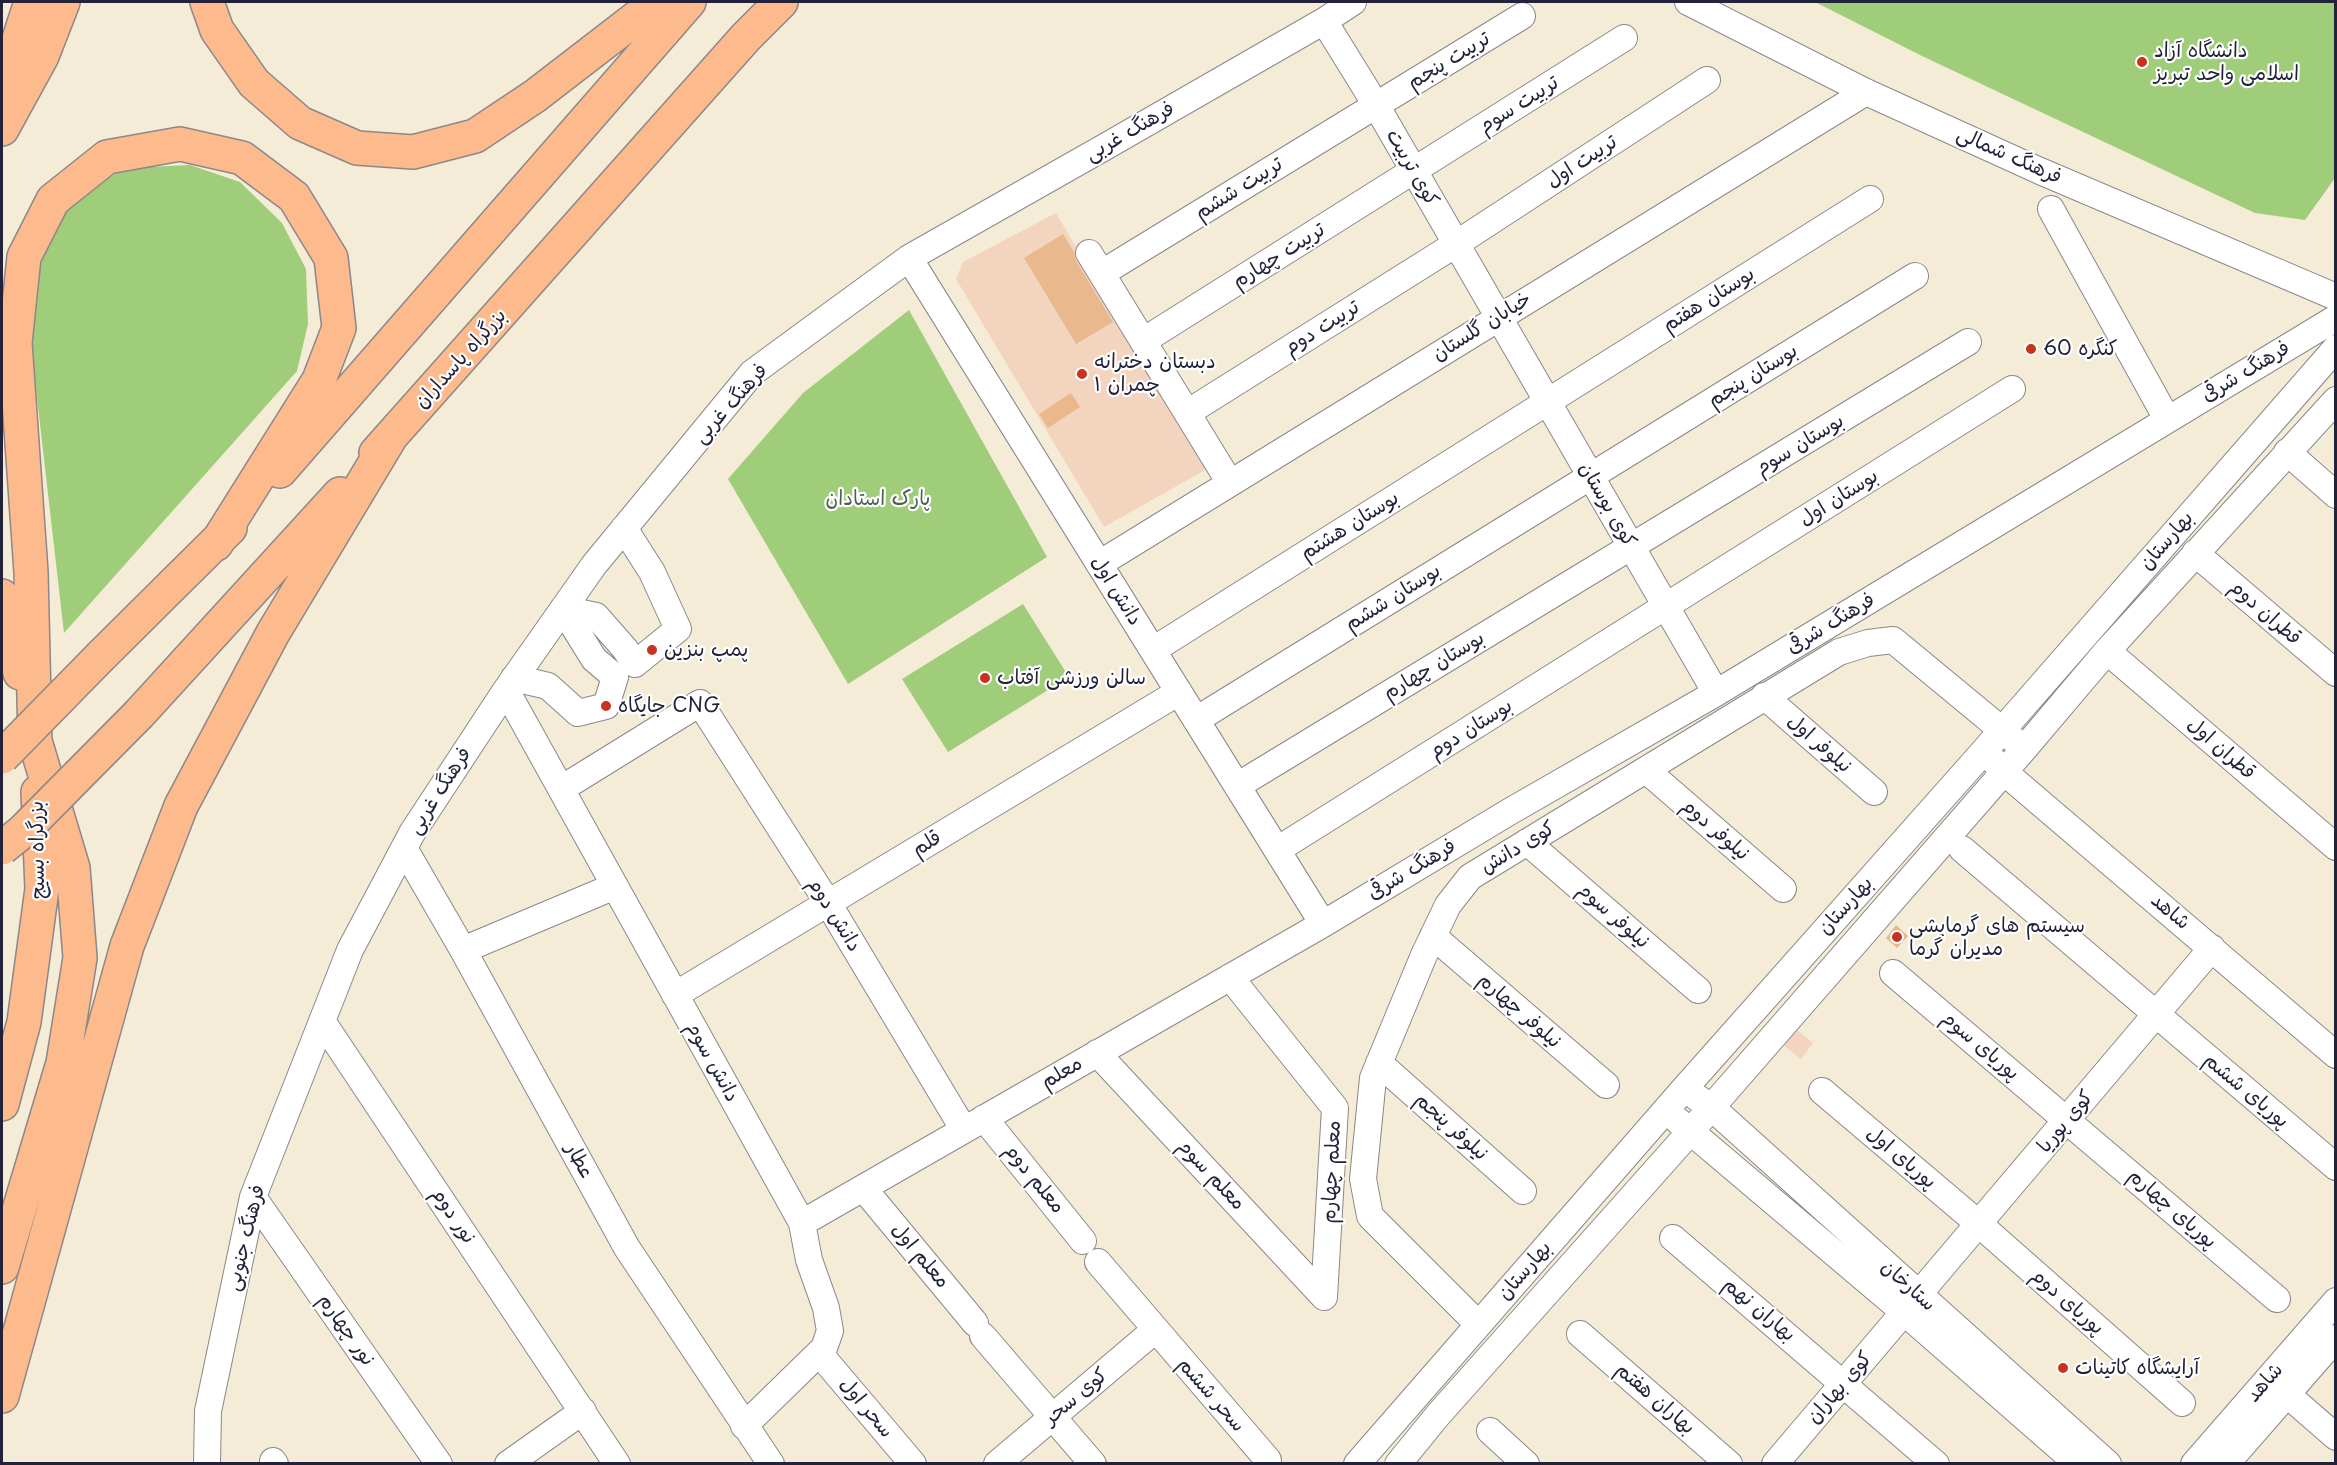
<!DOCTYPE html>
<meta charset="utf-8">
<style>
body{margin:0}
#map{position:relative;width:2337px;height:1465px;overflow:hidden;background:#f5ecd7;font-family:"Playpen Sans",sans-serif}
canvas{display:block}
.frame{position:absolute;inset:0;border:3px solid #22223b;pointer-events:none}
</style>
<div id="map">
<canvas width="2337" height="1465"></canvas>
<div class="frame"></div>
</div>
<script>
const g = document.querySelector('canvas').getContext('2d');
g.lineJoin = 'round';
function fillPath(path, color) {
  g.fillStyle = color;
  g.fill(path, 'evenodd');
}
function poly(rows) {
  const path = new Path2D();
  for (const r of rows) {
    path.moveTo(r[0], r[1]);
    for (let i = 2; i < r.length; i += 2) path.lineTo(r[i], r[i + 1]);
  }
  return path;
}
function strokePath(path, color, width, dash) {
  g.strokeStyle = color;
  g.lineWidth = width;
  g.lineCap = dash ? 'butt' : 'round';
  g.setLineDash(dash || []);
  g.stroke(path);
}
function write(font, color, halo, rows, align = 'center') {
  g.font = font + ' "Playpen Sans","Playpen Sans Arabic",sans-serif';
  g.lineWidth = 4.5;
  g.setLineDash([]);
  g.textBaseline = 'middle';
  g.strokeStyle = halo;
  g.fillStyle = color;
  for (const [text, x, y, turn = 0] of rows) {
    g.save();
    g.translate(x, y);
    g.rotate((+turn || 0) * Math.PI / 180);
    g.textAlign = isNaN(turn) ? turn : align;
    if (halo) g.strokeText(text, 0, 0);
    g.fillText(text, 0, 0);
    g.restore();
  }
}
fillPath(poly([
 [1056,213,1207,469,1104,527,956,279,963,262],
 [1795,1028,1813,1043,1801,1059,1783,1045]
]), '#f3d4be');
fillPath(poly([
 [1815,2,2335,2,2335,178,2305,220,2255,213,1922,56],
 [190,165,240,182,282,223,306,269,308,324,297,371,64,633,30,337,40,259,68,204,124,168],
 [909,310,1047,557,848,684,728,479,803,393],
 [1023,604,1069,677,948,752,902,679]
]), '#a0cd7a');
fillPath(poly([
 [1063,234,1074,252,1076,261,1113,322,1076,344,1024,258],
 [1071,393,1080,407,1048,428,1039,414],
 [1896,925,1908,936,1897,948,1886,938]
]), '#e9b98d');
const minor = poly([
 [1688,2,1866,92,2040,171,2336,297],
 [1324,21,1376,105,1716,693],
 [2051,209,2167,419],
 [1089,253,1230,483],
 [909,258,1323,924],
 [1102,273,1522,16],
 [1143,341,1624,38],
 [1187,413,1456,244,1707,80],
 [2287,452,2336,495],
 [2195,553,2336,673],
 [1099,564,1866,92],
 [563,609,596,616,625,649,635,664,678,629,652,572,624,528],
 [1153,650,1870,199],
 [2107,651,2336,847],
 [514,678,548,686,578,713,606,706,615,677,594,659,563,609],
 [506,690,802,1223,809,1260,826,1308,830,1331,824,1348,744,1426],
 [1764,696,1874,792],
 [1196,720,1915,276],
 [1992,759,2003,771,2336,1055],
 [1646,770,1783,889],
 [1237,786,1968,342],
 [561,789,700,703,828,903,964,1130],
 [1527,842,1698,990],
 [404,848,463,950,627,1248,771,1464],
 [1962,849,2336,1167],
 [1277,850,2012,389],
 [1433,936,1606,1085],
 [463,950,615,886],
 [1893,973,2277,1299],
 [1230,977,1335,1108,1324,1297],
 [675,995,1179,692],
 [322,1021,617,1464],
 [1097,1053,1324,1297],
 [1379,1063,1523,1191],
 [1822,1091,1979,1224,2182,1403],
 [1696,1097,1710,1106,2108,1464],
 [984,1118,1083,1241],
 [1677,1120,1904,1312,2078,1464],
 [864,1189,975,1323],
 [253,1197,439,1464],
 [802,1223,1323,924,1509,812,1716,693,2336,318],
 [1673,1238,1936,1464],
 [1098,1262,1268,1460],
 [1918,1295,2212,948],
 [1478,1324,1370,1216,1363,1179,1373,1078,1424,955,1448,905,1470,877,1839,652,1868,643,1893,640,2014,740],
 [1580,1334,1729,1464],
 [983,1336,1093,1464],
 [819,1353,913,1464],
 [2275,1384,2336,1437],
 [1490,1431,1526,1464],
 [273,1461,275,1464],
 [207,1464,208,1411,253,1197,350,950,412,833,506,690,594,565,752,373,831,315,909,258,1103,148,1324,21,1353,2],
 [508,1464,583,1411],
 [997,1464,1155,1330],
 [1357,1464,1684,1089,1984,751,2336,348],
 [1398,1464,1438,1415,1690,1132,2024,749,2107,651,2336,400],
 [1775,1464,1904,1312],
 [2194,1464,2336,1301],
 [2226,1464,2336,1338]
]);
const highway = poly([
 [207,2,217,30,254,83,300,123,357,148,413,152,475,136,535,96,657,2],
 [2,91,31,2],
 [2,129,42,56,63,2],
 [376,453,746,37,781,2],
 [280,471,689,2],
 [2,596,20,673],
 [101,656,230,528],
 [139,714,340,494],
 [2,1104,24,1022,42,889,38,792],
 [2,1267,63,1063,80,958,73,868,35,741,31,572,15,343,24,257,53,200,107,157,180,144,242,158,294,197,331,258,339,328,319,380,216,544],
 [2,1396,127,946,181,806,273,633,390,438]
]);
strokePath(minor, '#8c8789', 28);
strokePath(highway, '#8c8789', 36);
strokePath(minor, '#fff', 26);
strokePath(highway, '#fcba8d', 33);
const highwayBridge = poly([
 [2,757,101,656],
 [2,848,23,831,139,714]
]);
strokePath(highwayBridge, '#8c8789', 36, []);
strokePath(highwayBridge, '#fcba8d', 33);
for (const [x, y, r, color] of [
 [2142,62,6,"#c8321e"],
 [2031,349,6,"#c8321e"],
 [1082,374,6,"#c8321e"],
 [652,650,6,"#c8321e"],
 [985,678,6,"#c8321e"],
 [606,706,6,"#c8321e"],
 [1897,937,6,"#c8321e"],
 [2063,1368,6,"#c8321e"]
]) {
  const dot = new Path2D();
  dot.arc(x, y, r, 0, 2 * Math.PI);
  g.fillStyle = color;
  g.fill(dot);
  strokePath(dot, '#fff', 2);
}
write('20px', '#22223b', '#fff', [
 ["دانشگاه آزاد",2154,51],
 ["اسلامی واحد تبریز",2154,74],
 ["کنگره 60",2043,349],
 ["دبستان دخترانه",1094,362],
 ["چمران ۱",1094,385],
 ["پمپ بنزین",664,650],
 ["سالن ورزشی آفتاب",997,678],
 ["جایگاه CNG",618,706],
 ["سیستم های گرمایشی",1909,926],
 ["مدیران گرما",1909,949],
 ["آرایشگاه کاتینات",2075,1368]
], 'left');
write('20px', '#22223b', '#fff', [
 ["تربیت پنجم",1449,61,-31],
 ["تربیت سوم",1519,105,-32],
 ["فرهنگ غربی",1130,132,-30],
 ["فرهنگ شمالی",2009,156,24],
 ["تربیت اول",1582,162,-33],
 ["کوی تربیت",1412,168,60],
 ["تربیت ششم",1239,189,-32],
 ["تربیت چهارم",1279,256,-32],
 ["بوستان هفتم",1709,300,-32],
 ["خیابان گلستان",1482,327,-32],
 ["تربیت دوم",1322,328,-32],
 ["بزرگراه پاسداران",461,359,-48],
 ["فرهنگ شرقی",2246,372,-31],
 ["بوستان پنجم",1753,376,-32],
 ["فرهنگ غربی",731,404,-48],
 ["بوستان سوم",1800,445,-31],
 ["بوستان اول",1839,498,-32],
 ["کوی بوستان",1607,505,60],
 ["بوستان هشتم",1350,526,-32],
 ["بهارستان",2167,541,-49],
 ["دانش اول",1116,591,58],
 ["بوستان ششم",1393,598,-32],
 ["قطران دوم",2265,613,41],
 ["فرهنگ شرقی",1831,624,-31],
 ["بوستان چهارم",1434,666,-31],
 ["بوستان دوم",1471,729,-32],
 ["نیلوفر اول",1819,744,41],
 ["قطران اول",2221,749,41],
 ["فرهنگ غربی",440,791,-57],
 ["نیلوفر دوم",1715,830,41],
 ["قلم",927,844,-31],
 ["کوی دانش",1518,848,-31],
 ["بزرگراه بسیج",38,850,-91],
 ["فرهنگ شرقی",1412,870,-31],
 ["بهارستان",1846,906,-48],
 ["شاهد",2170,912,40],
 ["دانش دوم",834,915,58],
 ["نیلوفر سوم",1613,916,41],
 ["نیلوفر چهارم",1519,1011,41],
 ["پوریای سوم",1980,1046,40],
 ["دانش سوم",712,1062,61],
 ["معلم",1062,1073,-30],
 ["پوریای ششم",2246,1091,40],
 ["کوی پوریا",2066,1122,-50],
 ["نیلوفر پنجم",1451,1127,42],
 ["پوریای اول",1901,1158,40],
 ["عطار",579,1161,61],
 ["معلم چهارم",1332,1172,-87],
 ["معلم سوم",1211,1175,47],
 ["معلم دوم",1034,1179,51],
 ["پوریای چهارم",2172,1209,41],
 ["نور دوم",453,1216,56],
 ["فرهنگ جنوبی",246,1238,-76],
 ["معلم اول",920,1256,50],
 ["بهارستان",1525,1271,-49],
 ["ستارخان",1908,1286,42],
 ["پوریای دوم",2067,1302,41],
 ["بهاران نهم",1759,1310,40],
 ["نور چهارم",346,1330,55],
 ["شاهد",2265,1383,-49],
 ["کوی بهاران",1840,1388,-49],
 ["سحر ششم",1211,1395,49],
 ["کوی سحر",1076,1397,-40],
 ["بهاران هفتم",1655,1399,41],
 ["سحر اول",866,1408,50]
]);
write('20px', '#4e5e51', '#fff', [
 ["پارک استادان",878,499]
]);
</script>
